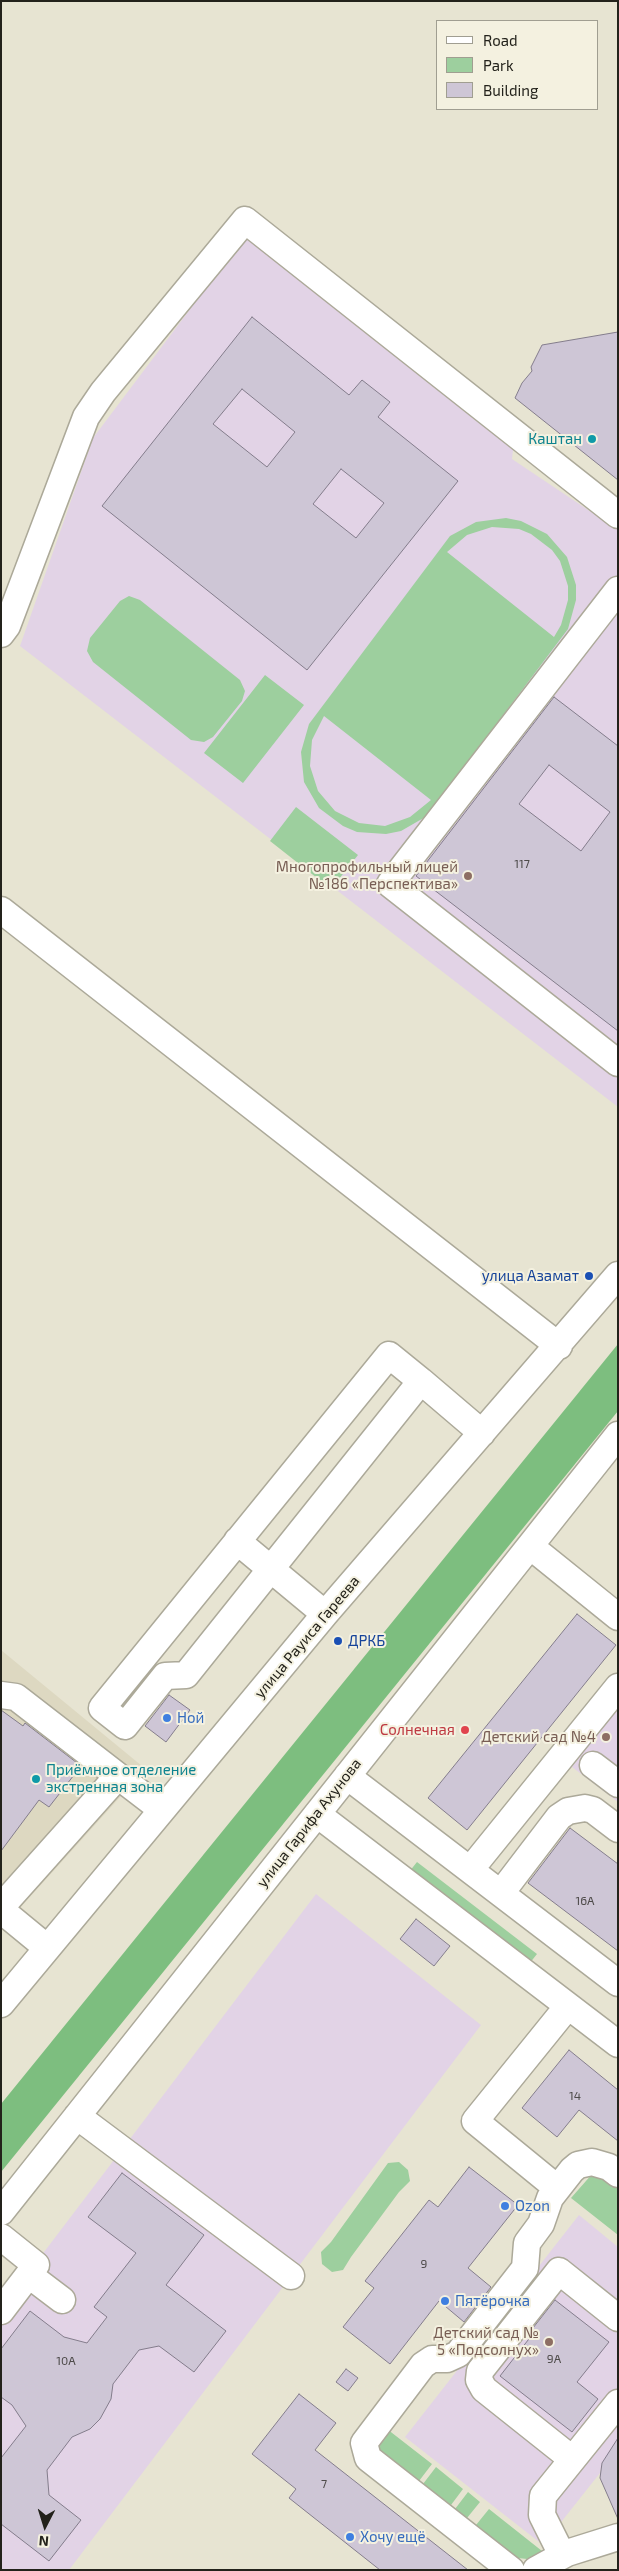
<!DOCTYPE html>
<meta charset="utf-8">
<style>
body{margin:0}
#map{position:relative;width:619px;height:2571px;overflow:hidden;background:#e7e4d2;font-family:"Exo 2",sans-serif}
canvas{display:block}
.frame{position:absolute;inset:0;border:2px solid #23221b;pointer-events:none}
.legend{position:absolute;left:436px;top:20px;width:162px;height:90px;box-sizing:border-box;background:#f4f1e0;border:1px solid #a09e91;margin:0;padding:6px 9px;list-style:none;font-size:15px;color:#23221b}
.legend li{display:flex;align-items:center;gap:10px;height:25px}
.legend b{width:25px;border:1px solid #a09e91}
.north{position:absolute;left:20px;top:2501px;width:50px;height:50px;-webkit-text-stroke:4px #f4f1e0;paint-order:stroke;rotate:185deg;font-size:14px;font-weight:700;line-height:20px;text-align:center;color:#23221b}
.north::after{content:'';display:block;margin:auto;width:18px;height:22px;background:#23221b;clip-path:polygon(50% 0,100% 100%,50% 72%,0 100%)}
</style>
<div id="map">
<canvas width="619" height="2571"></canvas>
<div class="frame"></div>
<ul class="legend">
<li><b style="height:6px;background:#fff"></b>Road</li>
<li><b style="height:14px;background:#9dcf9e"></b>Park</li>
<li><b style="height:14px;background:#cec6d6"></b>Building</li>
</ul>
<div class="north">N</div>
</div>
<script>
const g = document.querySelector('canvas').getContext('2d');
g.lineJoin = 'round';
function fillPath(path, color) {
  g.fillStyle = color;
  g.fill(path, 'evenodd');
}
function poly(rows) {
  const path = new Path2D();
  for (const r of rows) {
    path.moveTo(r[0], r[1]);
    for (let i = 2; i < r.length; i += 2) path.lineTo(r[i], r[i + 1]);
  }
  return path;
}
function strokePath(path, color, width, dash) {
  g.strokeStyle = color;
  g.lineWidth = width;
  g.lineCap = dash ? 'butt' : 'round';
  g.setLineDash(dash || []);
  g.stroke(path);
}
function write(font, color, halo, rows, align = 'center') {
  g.font = font + ' "Exo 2",sans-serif';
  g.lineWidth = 4;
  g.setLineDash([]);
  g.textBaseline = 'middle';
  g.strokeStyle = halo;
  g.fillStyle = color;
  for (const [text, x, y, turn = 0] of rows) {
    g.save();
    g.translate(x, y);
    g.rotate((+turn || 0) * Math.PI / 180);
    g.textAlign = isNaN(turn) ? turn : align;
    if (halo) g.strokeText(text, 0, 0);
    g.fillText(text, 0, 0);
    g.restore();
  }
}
fillPath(poly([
 [1,1650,142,1766,131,1785,1,1929]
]), '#ddd8c1');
fillPath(poly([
 [255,223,516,423,512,459,618,530,618,1107,20,646,93,438],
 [618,1706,618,1802,572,1767],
 [316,1894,481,2025,69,2570,1,2570,1,2302,41,2256],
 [579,2215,618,2247,618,2447,602,2463,600,2473,543,2545,405,2437]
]), '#e2d3e6');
fillPath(poly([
 [506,518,521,521,547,534,567,557,576,585,576,600,568,629,427,816,401,831,386,834,357,832,343,826,319,808,304,782,301,752,309,724,450,536,476,522],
 [492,527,519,529,531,534,552,550,560,561,568,586,568,600,561,625,554,637,447,552,467,535],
 [324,716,431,800,410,817,385,826,359,823,335,811,318,791,310,766,312,740],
 [129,596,140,600,240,680,245,691,242,701,213,737,204,742,191,740,93,662,87,651,90,638,120,601],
 [265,675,304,705,243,783,204,753],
 [296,807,358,855,331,889,270,841],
 [417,1862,537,1954,529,1964,409,1872],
 [399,2162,408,2170,410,2181,399,2192,351,2257,343,2270,332,2272,322,2264,321,2252,331,2242,388,2163],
 [593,2173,618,2184,618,2235,571,2198],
 [387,2429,432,2464,419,2481,380,2450,379,2438],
 [436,2467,463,2489,451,2505,423,2484],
 [468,2492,480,2502,467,2518,455,2509],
 [489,2509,542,2551,527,2559,518,2558,476,2525]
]), '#9dcf9e');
fillPath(poly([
 [618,1344,618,1411,1,2172,1,2104]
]), '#7dbe7f');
const building = poly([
 [252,317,349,395,362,380,390,402,378,417,458,481,307,670,102,506,252,317],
 [242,389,295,432,267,467,213,424,242,389],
 [341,469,384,503,356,538,313,504,341,469],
 [618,332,618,480,515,398,522,383,532,371,531,367,542,345,618,332],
 [554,697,618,746,618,1031,416,876,554,697],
 [549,765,610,812,581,851,519,804,549,765],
 [577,1614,616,1645,467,1830,428,1798,577,1614],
 [169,1695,190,1710,166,1742,145,1726,169,1695],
 [1,1710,23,1726,25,1723,81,1766,49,1807,39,1800,1,1851,1,1710],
 [570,1828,618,1864,618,1951,528,1883,570,1828],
 [416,1919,450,1946,434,1966,400,1939,416,1919],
 [569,2050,618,2090,618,2141,579,2110,557,2137,522,2108,569,2050],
 [469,2167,518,2205,468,2268,491,2287,464,2322,439,2301,390,2364,343,2327,374,2288,365,2281,429,2200,438,2207,469,2167],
 [122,2173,204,2235,166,2285,226,2331,194,2372,159,2346,139,2350,113,2384,111,2399,100,2419,90,2429,72,2437,47,2470,49,2495,81,2520,49,2561,1,2524,1,2458,26,2426,12,2405,1,2397,1,2349,30,2311,64,2337,87,2343,107,2317,94,2307,136,2253,88,2217,122,2173],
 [555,2300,609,2342,577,2382,598,2399,572,2432,500,2376,532,2335,529,2333,555,2300],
 [346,2369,358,2378,348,2391,336,2382,346,2369],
 [299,2394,336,2423,315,2450,468,2570,380,2570,289,2498,296,2489,252,2454,299,2394],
 [618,2438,618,2519,600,2478,602,2463,618,2438]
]);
fillPath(building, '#cec6d6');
strokePath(building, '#847d8c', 1);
const minor = poly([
 [618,590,390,884,618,1063],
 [1,634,7,626,86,417,103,392,245,220,618,515],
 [1,910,559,1346],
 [421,1381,186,1675,165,1676,125,1726,102,1708,389,1355,421,1381,482,1433],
 [237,1541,325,1614],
 [530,1546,618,1617],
 [1,1695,16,1697,118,1776,1,1907],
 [593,1765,618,1784],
 [118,1776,161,1809],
 [347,1776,618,1983],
 [317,1814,618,2044],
 [470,1870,618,1687],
 [501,1893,559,1817,568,1811,585,1808,593,1810,618,1829],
 [1,1910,46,1947],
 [1,2004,325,1614,618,1275],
 [77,2116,291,2276],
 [557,2188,475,2121,568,2006],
 [1,2212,618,1435],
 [1,2237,36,2265,1,2311],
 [29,2275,62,2300],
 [572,2459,484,2389,479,2380,480,2371,559,2271,618,2318],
 [562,2555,542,2515,543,2496,618,2403],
 [511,2570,368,2458,364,2443,423,2365,432,2359,447,2359,458,2354,525,2268,527,2243,541,2224,550,2198,572,2170,578,2165,592,2162,609,2167,618,2174],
 [536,2570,567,2553,618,2537]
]);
strokePath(minor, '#aca999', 29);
strokePath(minor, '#fff', 26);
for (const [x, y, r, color] of [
 [592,439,5,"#0f9aa8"],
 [468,876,5,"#8d6e63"],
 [589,1276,5,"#1a4fb4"],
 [338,1641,5,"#1a4fb4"],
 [167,1718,5,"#3f7fe0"],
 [465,1730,5,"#e0444e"],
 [606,1737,5,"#8d6e63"],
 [36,1779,5,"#0f9aa8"],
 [505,2206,5,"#3f7fe0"],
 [445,2301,5,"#3f7fe0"],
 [549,2342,5,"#8d6e63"],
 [350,2537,5,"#3f7fe0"]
]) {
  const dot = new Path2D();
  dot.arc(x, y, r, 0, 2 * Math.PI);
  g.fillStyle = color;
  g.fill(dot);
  strokePath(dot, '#f4f1e0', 2);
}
write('12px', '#4e4b4a', null, [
 ["117",522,864],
 ["16А",585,1901],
 ["14",575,2096],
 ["9",424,2264],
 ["9А",554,2359],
 ["10А",66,2361],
 ["7",324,2484]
]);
write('15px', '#0d838f', '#f4f1e0', [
 ["Каштан",582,439],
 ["Приёмное отделение",46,1770,"left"],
 ["экстренная зона",46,1787,"left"]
], 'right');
write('15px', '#785e54', '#f4f1e0', [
 ["Многопрофильный лицей",458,867],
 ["№186 «Перспектива»",458,884],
 ["Детский сад №4",596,1737],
 ["Детский сад №",539,2333],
 ["5 «Подсолнух»",539,2350]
], 'right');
write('15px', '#164399', '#f4f1e0', [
 ["улица Азамат",579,1276],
 ["ДРКБ",348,1641,"left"]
], 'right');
write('15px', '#23221b', '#f4f1e0', [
 ["улица Рауиса Гареева",307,1637,-50],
 ["улица Гарифа Ахунова",309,1823,-52]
]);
write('15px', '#366cbe', '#f4f1e0', [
 ["Ной",177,1718],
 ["Ozon",515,2206],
 ["Пятёрочка",455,2301],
 ["Хочу ещё",360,2537]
], 'left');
write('15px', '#be3a42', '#f4f1e0', [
 ["Солнечная",455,1730]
], 'right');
</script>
